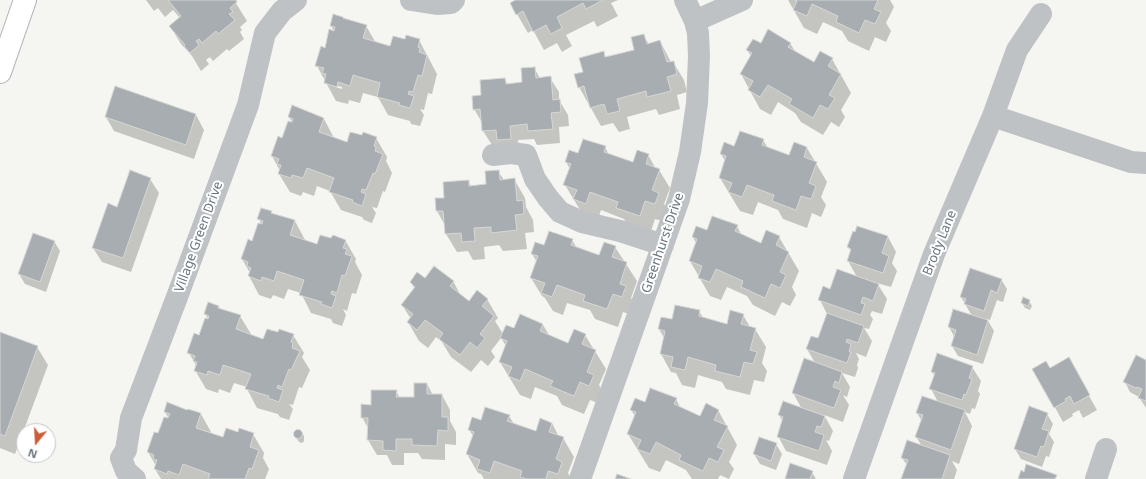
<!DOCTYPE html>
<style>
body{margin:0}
#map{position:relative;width:1146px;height:479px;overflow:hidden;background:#f5f5f2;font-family:"Noto Sans",sans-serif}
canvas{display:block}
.north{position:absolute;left:16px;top:423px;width:40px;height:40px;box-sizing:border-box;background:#fff;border:1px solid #c3c7cc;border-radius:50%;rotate:198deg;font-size:11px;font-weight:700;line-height:16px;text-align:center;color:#68747f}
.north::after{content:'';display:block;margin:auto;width:14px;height:18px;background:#cd5d3a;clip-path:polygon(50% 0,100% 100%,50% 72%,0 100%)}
</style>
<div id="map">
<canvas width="1146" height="479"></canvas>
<div class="north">N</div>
</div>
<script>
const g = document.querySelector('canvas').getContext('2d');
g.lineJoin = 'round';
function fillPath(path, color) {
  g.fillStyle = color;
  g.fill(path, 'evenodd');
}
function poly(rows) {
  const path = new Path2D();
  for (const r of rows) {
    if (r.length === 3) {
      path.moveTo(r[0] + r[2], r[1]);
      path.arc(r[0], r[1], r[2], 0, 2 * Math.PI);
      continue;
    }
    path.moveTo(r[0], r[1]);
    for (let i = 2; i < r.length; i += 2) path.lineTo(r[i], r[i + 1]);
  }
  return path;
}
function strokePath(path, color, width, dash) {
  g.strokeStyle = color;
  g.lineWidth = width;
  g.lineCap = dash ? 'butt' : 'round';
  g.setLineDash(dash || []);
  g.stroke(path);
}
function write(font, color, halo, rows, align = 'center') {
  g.font = font + ' "Noto Sans",sans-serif';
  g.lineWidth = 4;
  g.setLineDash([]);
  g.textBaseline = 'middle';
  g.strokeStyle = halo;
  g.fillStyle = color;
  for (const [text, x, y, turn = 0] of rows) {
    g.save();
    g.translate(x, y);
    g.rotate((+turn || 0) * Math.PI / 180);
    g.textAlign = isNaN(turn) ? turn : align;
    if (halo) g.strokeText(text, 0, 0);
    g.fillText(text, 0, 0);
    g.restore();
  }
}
fillPath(poly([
 [146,0,234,0,247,21,240,27,242,30,240,32,244,39,229,51,227,49,213,61,210,57,206,60,209,64,201,71,192,56,181,44,170,26,180,18,173,10,165,17,158,8,154,11],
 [518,0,618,0,611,3,618,16,597,27,594,21,566,35,572,46,562,52,557,43,544,50,533,30,528,33,517,14,512,3],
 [788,0,890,0,894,7,886,23,891,31,886,42,875,37,869,51,848,41,842,31,823,22,817,34,804,28],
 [344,20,366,26,376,43,391,47,406,40,419,40,437,74,432,94,428,93,424,110,420,109,424,115,420,126,411,124,410,121,388,115,378,97,363,93,360,103,349,100,348,104,336,101,317,66,334,32,331,25],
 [330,84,342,87,342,89,333,86],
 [643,35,649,44,660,41,671,62,673,62,684,80,687,92,677,95,680,109,659,115,656,109,627,117,630,129,619,132,613,123,601,126,579,87,584,72,603,53,606,58,635,50],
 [790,43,796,53,814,63,832,59,851,93,841,110,845,117,839,127,831,122,823,135,801,122,795,113,778,102,771,115,760,109,741,74,751,56,747,50,761,44],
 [534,68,540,78,550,78,559,92,559,100,568,115,569,126,559,127,560,143,537,145,534,139,518,140,519,153,492,145,483,131,483,124,474,109,483,96,505,79,508,85,523,83],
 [116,87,196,115,204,130,194,159,114,131,106,117],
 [293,107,324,119,334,138,347,143,376,138,387,157,386,161,392,173,385,192,383,191,377,208,372,207,376,213,372,223,364,220,362,217,341,210,330,191,317,186,314,196,303,192,301,196,290,192,279,174,280,171,272,156,293,124,289,117],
 [763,140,768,148,790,156,807,148,827,182,821,197,826,205,821,217,812,213,807,228,783,219,778,210,758,202,753,215,740,211,720,178,725,161,721,154,735,147],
 [605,147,609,155,633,163,648,155,656,169,659,170,670,188,664,204,669,212,666,222,655,219,650,234,628,226,624,219,601,210,597,222,585,218,565,185,570,169,566,162,579,154],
 [498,171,504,180,514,179,525,198,526,207,533,220,534,232,525,233,527,249,503,251,499,245,484,247,485,259,473,260,468,251,457,252,446,234,446,227,437,211,436,199,446,198,468,181,471,186,488,185],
 [150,179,159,193,131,272,102,262,93,248,117,208],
 [262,209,271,212,273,215,295,221,305,240,305,241,317,246,332,240,345,240,356,259,355,262,362,275,356,294,352,293,347,311,343,309,346,315,342,326,333,323,331,319,311,313,301,293,288,289,284,299,273,295,271,299,259,295,249,276,250,273,242,259,262,226,259,219],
 [737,226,742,236,761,244,779,237,799,271,792,287,796,295,790,306,782,302,775,316,753,305,747,296,727,287,721,300,710,296,690,261,696,243,693,237,696,228,708,231],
 [858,227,888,237,896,252,892,263,897,271,891,287,877,283,887,299,882,314,872,311,870,315,873,319,869,329,864,328,872,341,866,357,856,353,859,359,857,365,858,368,855,377,842,373,850,387,847,397,843,395,849,405,843,422,824,415,833,431,829,441,826,440,832,451,827,465,786,451,778,436,783,422,779,415,802,409,793,393,815,363,807,349,819,339,827,314,820,300,830,290,857,277,848,261,851,252,848,247],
 [572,240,577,248,600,256,615,247,637,281,631,298,636,305,632,315,623,312,618,327,595,319,590,310,567,303,563,315,553,311,545,298,542,296,531,278,537,262,532,254,545,246],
 [54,241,60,251,46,292,25,284,19,274],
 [425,279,453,281,461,296,470,302,487,299,498,318,495,321,503,334,515,330,543,325,549,335,569,344,585,335,606,369,599,385,604,394,600,404,590,400,584,414,562,405,557,396,535,387,531,399,520,395,500,362,506,346,501,338,491,351,495,357,488,366,481,360,471,372,451,357,442,342,436,337,428,348,419,341,408,322,411,319,402,305,415,289,411,283],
 [1001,279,1007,289,1003,302,997,300,990,320,987,319,994,331,983,364,958,356,952,346,955,338,949,327,972,316,961,297],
 [1029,301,1032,306,1030,310,1025,308,1022,303],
 [218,306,220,309,240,316,251,334,251,335,264,340,278,334,293,335,304,353,302,357,310,370,302,388,299,387,293,405,289,404,293,409,289,420,280,417,278,414,257,408,247,389,247,387,234,383,230,393,219,389,218,393,206,389,195,370,197,367,189,353,209,320,205,314],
 [699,311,704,319,727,325,743,315,750,327,755,329,766,347,762,363,767,371,764,382,754,380,750,395,726,389,722,382,698,375,695,388,682,385,676,373,671,372,661,354,664,338,659,329,672,320],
 [0,333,37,347,48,365,15,454,0,448],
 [1068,359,1097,410,1083,418,1079,410,1072,414,1073,416,1063,422,1034,369,1049,369],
 [1146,361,1146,408,1139,397,1130,392,1125,382],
 [972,367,981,381,978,391,980,394,975,409,972,408,970,414,965,412,972,426,959,464,952,461,957,470,954,479,902,479,907,465,902,458,922,446,916,437,922,421,917,413,938,402,931,389,935,377,932,372],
 [427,384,433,395,442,395,450,410,450,421,456,432,456,445,445,444,445,460,422,459,418,453,404,453,404,465,392,465,387,455,377,455,368,440,369,430,362,417,372,406,396,391,400,398,415,398],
 [676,399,681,409,700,418,718,410,737,445,729,462,734,469,729,479,720,475,718,479,692,479,686,470,666,460,660,472,649,468,628,434,635,416,631,410,645,403],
 [168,403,188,411,201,414,211,432,211,434,223,439,238,433,253,434,264,453,263,458,269,469,265,479,161,479,155,469,156,466,148,452,169,419,165,412],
 [1047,414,1053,424,1049,434,1054,442,1049,457,1046,456,1042,467,1021,459,1015,449],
 [509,416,514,424,536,433,552,423,559,437,563,438,574,457,568,473,571,479,484,479,481,474,478,473,467,454,474,437,469,430,481,421],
 [298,430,301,431,304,436,304,441,302,443,299,442,294,434,295,431],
 [776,444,782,454,776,470,760,464,754,454],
 [812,472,816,479,786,479]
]), '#0003');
const building = poly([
 [168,0,236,0,237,2,230,8,233,12,229,14,235,20,218,34,216,31,202,43,199,39,196,41,199,45,190,53,184,46,185,45,169,26,181,16,168,0],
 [515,0,603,0,586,9,583,3,557,17,562,28,551,34,546,25,533,32,523,11,516,15,510,3,515,0],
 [795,0,878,0,874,9,881,12,875,24,865,20,859,33,836,22,838,16,812,4,807,16,793,10,797,1,795,0],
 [333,14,343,17,343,18,367,25,363,38,390,46,393,36,405,39,406,35,420,39,418,47,420,48,419,52,427,55,422,76,418,75,413,92,409,91,408,94,414,96,410,108,399,105,400,103,377,97,380,83,353,75,350,86,338,82,337,87,324,83,326,74,322,73,324,68,315,66,321,46,325,48,329,29,334,31,335,27,330,26,333,14],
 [768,29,791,43,788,47,814,62,820,51,833,58,828,66,841,74,829,95,835,98,828,109,820,105,813,118,789,104,792,99,768,85,760,97,748,90,753,81,740,74,752,53,746,50,753,39,761,43,768,29],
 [644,34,647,44,660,40,667,62,674,61,677,74,667,77,671,91,647,97,646,91,617,99,620,111,607,114,604,104,590,108,584,86,578,88,574,74,583,72,579,58,604,51,605,57,634,50,631,37,644,34],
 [535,67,536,78,551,76,553,100,560,99,561,112,551,113,553,129,528,131,527,124,510,126,511,139,497,140,496,130,482,131,480,109,473,110,472,96,481,95,480,80,505,78,506,84,522,82,521,68,535,67],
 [115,86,196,114,186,145,105,117,115,86],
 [292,105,324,118,319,132,347,142,350,132,362,135,363,132,377,137,374,146,376,147,375,151,383,154,375,174,373,173,366,190,362,189,361,192,366,194,362,206,352,202,353,200,329,192,334,178,307,168,303,178,292,175,291,178,278,174,281,165,277,164,279,159,271,156,278,136,282,138,288,121,292,122,293,119,288,117,292,105],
 [740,131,764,139,762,145,789,155,794,142,807,147,804,157,817,162,809,183,816,186,811,199,801,196,796,210,772,201,774,195,747,185,742,197,728,192,732,183,719,178,726,156,720,154,724,142,734,146,740,131],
 [583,139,606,146,604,152,633,162,637,150,649,154,646,164,660,169,652,190,659,193,655,204,645,201,640,216,616,208,618,202,590,192,586,204,573,199,577,190,563,185,571,164,565,162,569,150,578,153,583,139],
 [130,170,151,178,123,258,92,248,108,203,117,207,130,170],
 [499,170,500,180,515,178,517,201,523,200,524,214,515,215,517,230,491,233,491,227,474,228,475,241,462,242,461,233,445,234,443,211,436,211,435,198,444,198,443,182,469,180,469,186,486,184,485,171,499,170],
 [261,208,272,211,271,213,295,220,290,235,317,244,320,235,331,238,333,235,346,240,343,248,347,249,345,254,352,256,345,276,342,275,337,293,332,291,331,294,336,296,332,308,321,304,322,302,299,295,304,280,277,271,274,281,262,277,261,281,248,276,251,268,247,266,248,262,241,259,248,239,252,241,258,223,262,224,263,221,257,219,261,208],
 [712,216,738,225,735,231,761,243,766,230,780,236,776,245,789,252,780,272,786,275,780,288,771,284,765,298,741,287,743,281,716,269,710,282,698,278,702,266,689,261,697,239,692,237,696,226,707,230,712,216],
 [857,226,888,236,882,253,889,256,883,273,847,261,851,249,847,247,853,231,855,232,857,226],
 [549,231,573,239,571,245,599,255,604,242,616,246,612,257,627,262,620,284,626,286,622,297,613,294,607,309,583,301,585,295,557,285,552,297,541,293,545,283,530,278,538,256,531,254,535,242,544,245,549,231],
 [33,233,55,241,40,282,18,274,33,233],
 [434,266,454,281,450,286,469,301,477,290,488,299,482,306,494,316,480,334,485,338,477,348,470,342,460,355,439,339,443,333,425,320,417,330,407,322,413,314,401,305,415,287,410,282,417,272,425,278,434,266],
 [970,268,1002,279,997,293,991,290,984,311,964,304,966,299,960,297,970,268],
 [837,269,879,284,873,301,863,297,861,303,865,304,861,315,818,300,823,286,830,289,837,269],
 [1023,297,1030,300,1028,306,1021,303,1023,297],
 [208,302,219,306,218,308,241,315,236,329,263,339,267,329,278,332,279,329,294,334,291,342,293,343,292,348,300,351,291,370,289,369,282,387,278,385,277,388,283,390,279,402,268,398,269,396,245,389,251,374,223,365,220,375,208,371,207,375,194,371,197,362,193,361,195,356,187,353,194,333,199,335,205,318,208,319,209,316,204,314,208,302],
 [675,305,700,310,699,316,727,324,730,310,744,314,741,324,756,328,750,350,757,352,753,364,744,362,740,377,715,371,716,365,688,357,685,370,671,367,673,357,660,354,665,331,658,329,661,317,672,319,675,305],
 [953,309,988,320,977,355,951,346,956,330,948,327,953,309],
 [827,313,864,326,858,343,847,339,846,342,851,344,849,352,851,352,847,363,806,349,811,336,818,338,827,313],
 [520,314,543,324,540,331,568,343,574,329,586,334,582,344,596,350,587,372,594,375,589,386,580,382,574,396,550,386,553,381,525,369,520,381,508,376,512,367,499,362,507,341,500,338,506,325,514,328,520,314],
 [0,332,38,346,5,436,0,434,0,332],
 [937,353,973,366,969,378,972,379,966,395,964,394,962,400,929,389,935,373,931,372,937,353],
 [1136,355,1146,360,1146,401,1138,398,1142,389,1137,387,1136,388,1123,382,1136,355],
 [1069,357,1090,395,1074,404,1070,396,1065,399,1066,401,1054,408,1032,369,1046,361,1050,368,1069,357],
 [804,358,842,372,839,383,835,381,833,387,841,390,834,408,792,393,804,358],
 [414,383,427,383,427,394,442,394,442,417,448,417,448,431,438,430,437,446,412,445,412,439,396,439,396,451,383,450,383,441,367,440,368,418,361,418,361,404,371,405,371,390,397,390,396,397,414,397,414,383],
 [650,388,677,398,674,404,700,416,706,403,719,410,714,420,728,426,717,447,724,450,718,462,709,458,703,471,679,460,681,455,656,442,650,454,637,449,641,440,627,434,636,412,630,410,635,398,645,402,650,388],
 [922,396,965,410,951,450,915,437,923,415,916,413,922,396],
 [783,401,825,416,821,427,817,426,815,432,824,435,819,451,777,437,783,417,778,415,783,401],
 [167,402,187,410,188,409,201,413,196,428,223,437,226,428,238,432,239,428,254,433,250,447,259,450,252,469,249,468,245,479,208,479,210,474,183,464,179,475,168,471,167,474,154,469,157,460,153,459,154,455,147,452,154,432,158,433,164,417,168,418,170,414,164,412,167,402],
 [1029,406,1048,413,1042,429,1049,431,1044,447,1041,446,1037,457,1014,449,1029,406],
 [485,407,510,415,507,421,536,431,540,418,552,423,549,432,564,437,556,459,562,462,558,474,548,471,546,479,527,479,520,477,522,471,494,461,490,473,477,469,480,460,466,454,474,432,468,430,472,417,481,420,485,407],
 [298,434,4.5],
 [759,437,777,443,771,461,753,454,759,437],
 [907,440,950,455,942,479,901,479,908,460,901,458,907,440],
 [790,463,813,471,810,479,785,479,790,463],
 [1026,464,1057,475,1055,479,1018,479,1021,470,1024,472,1026,464],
 [617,474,631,479,615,479,617,474]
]);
fillPath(building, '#a7adb1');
strokePath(building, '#d6d6d4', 1);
const major = poly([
 [0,72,25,0]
]);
strokePath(major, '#b2b6b9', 24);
strokePath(poly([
 [411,0,437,4,451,3,454,0],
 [695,21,742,0],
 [993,116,1131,162,1146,163],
 [493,155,511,153,526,155,535,179,548,198,560,212,582,222,620,231,663,245],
 [135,479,126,471,121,458,126,450,131,418,177,297,248,105,265,33,282,11,296,0],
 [580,479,679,199,690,152,697,103,699,56,698,33,695,21,685,0],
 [854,479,934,254,993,116,1017,50,1041,14],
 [1096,479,1106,449]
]), '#bfc2c5', 22);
strokePath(major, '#fff', 22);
write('13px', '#68747f', '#fff', [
 ["Village Green Drive",199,237,-70],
 ["Greenhurst Drive",663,243,-71],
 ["Brody Lane",940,243,-68]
]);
</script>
